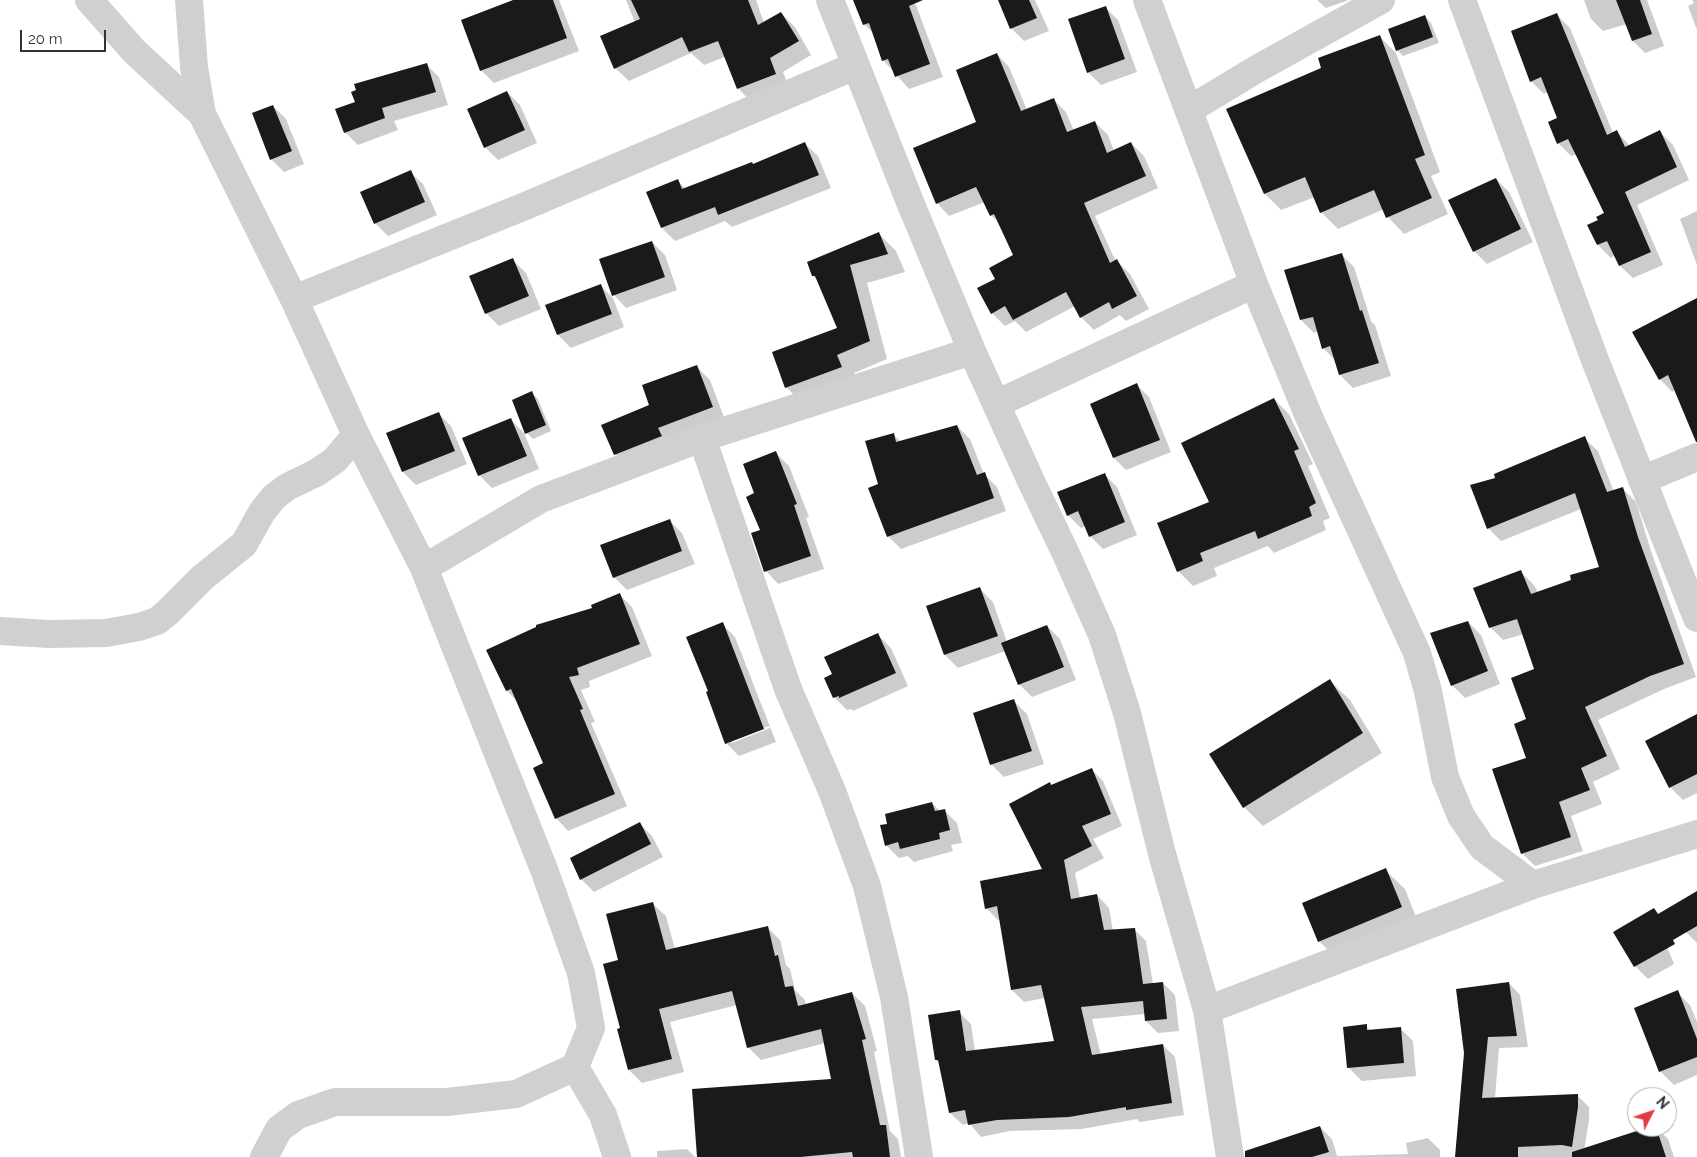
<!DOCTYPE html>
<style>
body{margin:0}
#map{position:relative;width:1697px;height:1157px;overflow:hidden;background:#fff;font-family:Raleway,sans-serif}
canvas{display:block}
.north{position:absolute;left:1627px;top:1087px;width:50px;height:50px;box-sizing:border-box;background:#fff;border:1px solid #adadad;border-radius:50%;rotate:49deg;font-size:14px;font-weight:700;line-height:20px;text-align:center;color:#333}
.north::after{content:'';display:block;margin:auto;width:18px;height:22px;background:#e63946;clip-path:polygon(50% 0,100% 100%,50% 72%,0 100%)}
.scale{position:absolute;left:20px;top:30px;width:86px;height:22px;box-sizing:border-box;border:2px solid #333;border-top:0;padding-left:6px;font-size:15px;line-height:18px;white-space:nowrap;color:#333;-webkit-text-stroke:4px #fff;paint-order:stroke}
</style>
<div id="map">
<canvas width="1697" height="1157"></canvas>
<div class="north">N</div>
<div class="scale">20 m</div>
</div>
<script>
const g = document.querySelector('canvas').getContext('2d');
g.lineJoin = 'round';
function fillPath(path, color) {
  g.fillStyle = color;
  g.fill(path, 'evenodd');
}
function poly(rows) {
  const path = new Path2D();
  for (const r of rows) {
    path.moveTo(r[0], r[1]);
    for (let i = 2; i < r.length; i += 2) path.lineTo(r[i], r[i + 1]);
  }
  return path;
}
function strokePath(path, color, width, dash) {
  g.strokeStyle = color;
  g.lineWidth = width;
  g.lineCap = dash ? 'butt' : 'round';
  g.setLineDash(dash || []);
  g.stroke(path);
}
fillPath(poly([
 [518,0,559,0,579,51,494,83,481,70],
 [626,0,756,0,764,23,781,13,795,27,811,55,783,72,789,88,751,102,738,88,725,57,704,65,691,53,629,81,615,68,635,23],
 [863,0,914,0,943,77,909,89,883,60,874,34,864,24],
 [999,0,1035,0,1049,31,1024,41,1011,28],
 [1317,0,1349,0,1326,8],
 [1584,0,1647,0,1664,46,1645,53,1633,41,1627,24,1603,31,1591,19],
 [1692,0,1697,0,1697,30,1688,6,1694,3],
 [1105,7,1118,20,1137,72,1101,85,1088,72],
 [1557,15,1570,28,1613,133,1617,132,1630,146,1660,132,1673,145,1689,180,1637,205,1663,265,1633,278,1620,266,1615,255,1611,258,1598,245,1600,220,1606,214,1577,154,1571,156,1558,143,1559,119,1548,92,1544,94,1531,81],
 [1425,16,1431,23,1439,43,1403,56,1397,50],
 [1380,37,1396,53,1440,172,1431,176,1448,214,1404,234,1388,217,1384,209,1338,229,1321,212,1315,197,1281,210,1265,194,1323,68],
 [997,54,1009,67,1027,110,1054,100,1066,112,1074,131,1095,122,1108,135,1114,151,1131,143,1144,156,1158,188,1095,216,1116,262,1117,261,1130,274,1149,309,1126,321,1120,315,1094,330,1081,317,1075,306,1026,332,1015,321,1005,326,992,313,997,279,1014,256,1000,224,991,215,985,202,949,216,937,203,977,123],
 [426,64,439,77,448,105,394,121,398,130,358,145,345,132,356,102],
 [507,92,520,105,537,143,498,160,485,147],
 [273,106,286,119,304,164,284,172,271,159],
 [805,144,818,156,831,188,732,227,725,221,675,241,662,228,648,192,678,181,686,189,753,165],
 [410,172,423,184,437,215,388,236,375,223],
 [1496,179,1509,192,1533,242,1487,264,1474,251],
 [1697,211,1697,265,1680,219],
 [878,233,896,251,905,272,867,283,887,359,854,373,859,385,804,405,786,387,839,329,819,282,813,276],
 [652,242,665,255,677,290,626,308,614,295],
 [1341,254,1354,267,1371,321,1375,325,1391,376,1353,388,1340,375,1336,361,1323,348,1318,331,1314,333,1301,320],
 [513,260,526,273,541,309,499,326,486,313],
 [600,285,613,298,624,327,571,348,558,335,547,306],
 [1697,346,1697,439,1676,390,1672,392,1660,379],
 [697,367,710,380,725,420,628,467,615,454,650,406],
 [1137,385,1149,397,1171,452,1126,470,1114,458],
 [532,393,538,399,551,431,533,439,527,433],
 [1274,399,1289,414,1313,464,1308,466,1330,518,1323,521,1326,530,1274,553,1268,546,1214,568,1217,576,1193,586,1178,571,1211,503],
 [438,413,451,426,467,464,416,485,403,472],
 [511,420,524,433,539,469,492,488,479,475],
 [957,426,970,439,984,474,997,487,1006,511,901,549,888,536,879,485,893,434,901,442],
 [1584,438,1598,451,1614,492,1623,489,1636,502,1651,551,1696,677,1664,689,1598,720,1620,769,1593,782,1602,804,1571,816,1583,851,1535,866,1522,853,1528,758,1528,720,1536,670,1524,634,1503,640,1490,627,1521,572,1534,585,1538,593,1601,568,1581,509,1501,541,1488,528,1497,479],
 [776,453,789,466,809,517,806,518,824,569,778,584,766,571,756,494],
 [1104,474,1117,487,1137,535,1103,549,1090,536,1085,526,1081,528,1068,515],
 [669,520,682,533,695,564,627,590,614,577],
 [980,589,993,602,1007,642,1047,626,1060,639,1076,680,1032,697,1019,684,1005,651,958,668,945,655],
 [620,595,632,607,652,656,589,681,590,687,581,690,595,722,591,723,627,806,568,831,556,818,544,764,517,701,507,691,488,650,594,609],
 [1468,622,1481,635,1500,684,1465,698,1452,685],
 [722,624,735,637,776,742,739,756,726,743,710,691],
 [769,726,770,728,732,743,732,740],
 [878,635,891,648,908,686,853,711,852,709,847,710,834,697,834,675],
 [1330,681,1350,700,1382,753,1263,826,1244,807],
 [1014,701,1027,714,1044,764,1004,777,991,764],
 [1697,718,1697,793,1683,800,1670,787],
 [1091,769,1103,781,1122,826,1093,839,1104,858,1075,873,1080,898,1097,895,1109,908,1113,931,1134,929,1146,941,1153,984,1163,983,1175,995,1179,1031,1158,1033,1146,1021,1145,1014,1092,1019,1101,1055,1163,1045,1175,1057,1184,1115,1140,1122,1137,1119,1082,1129,1010,1131,981,1137,969,1123,963,1125,950,1113,941,1064,936,1060,959,1012,971,1024,975,1051,1056,1043,1045,998,1024,1002,1012,990,1000,920,998,920,986,908,1044,870,1050,784,1052,786],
 [932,803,940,811,944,810,957,823,962,843,951,845,953,851,914,862,908,856,899,858,886,845],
 [639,823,652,836,663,857,594,892,581,879],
 [1385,870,1405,889,1420,927,1338,960,1319,941],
 [1697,893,1697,943,1686,932],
 [653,904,666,916,675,949,767,927,780,940,786,965,790,969,795,990,805,1000,806,1005,852,993,865,1006,877,1051,874,1052,890,1131,898,1139,901,1157,698,1157,833,1080,825,1043,761,1060,748,1047,737,1005,670,1022,684,1072,642,1083,629,1070,618,1030,621,1029,619,961],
 [1659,927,1674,964,1648,979,1635,966],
 [1509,983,1520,995,1528,1047,1499,1048,1495,1098,1577,1095,1589,1107,1589,1120,1583,1157,1456,1157,1466,1053],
 [1677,992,1690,1005,1697,1022,1697,1075,1674,1085,1661,1072,1636,1009],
 [1366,1026,1371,1031,1400,1028,1413,1041,1416,1076,1362,1081,1349,1068,1345,1028],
 [1320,1127,1332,1139,1337,1156,1408,1154,1406,1143,1428,1138,1440,1150,1440,1157,1285,1157],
 [1653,1127,1656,1127,1668,1139,1674,1157,1613,1157],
 [687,1149,695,1157,657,1157,657,1151]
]), '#0003');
fillPath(poly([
 [513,0,553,0,567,38,480,71,461,20],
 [631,0,748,0,758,25,781,12,799,41,770,58,776,74,737,89,718,41,689,52,682,37,614,69,600,36,640,19],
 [853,0,923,0,909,6,930,64,895,77,888,59,882,61,869,23,863,25],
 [998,0,1029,0,1037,18,1010,29],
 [1616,0,1640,0,1652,34,1632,41],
 [1106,6,1125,59,1087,73,1068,19],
 [1557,13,1607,135,1617,130,1625,147,1660,130,1677,167,1625,192,1651,252,1619,266,1607,241,1597,245,1587,225,1598,220,1596,217,1604,213,1568,139,1557,144,1548,122,1557,118,1541,77,1530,82,1511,31],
 [1425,15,1433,37,1396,51,1388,29],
 [1380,35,1425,155,1415,159,1432,198,1386,218,1374,190,1320,213,1305,177,1264,194,1226,109,1321,68,1318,58],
 [997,53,1021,111,1054,98,1067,132,1095,121,1107,153,1131,142,1146,176,1084,203,1110,263,1117,259,1137,296,1112,309,1109,302,1080,318,1066,292,1013,320,1005,306,991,314,977,288,995,279,989,268,1013,255,994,214,990,216,976,187,936,204,913,148,976,122,956,70],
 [427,63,436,92,382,108,385,118,344,133,335,109,355,102,351,92,356,90,354,84],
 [507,91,525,130,484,148,467,109],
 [273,105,292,151,270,160,252,113],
 [805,142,819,175,718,215,715,207,661,228,646,192,678,179,682,189,752,162,753,164],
 [411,170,425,202,374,224,360,192],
 [1496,178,1521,229,1473,252,1448,200],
 [879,232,888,254,850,265,870,341,837,355,842,367,785,388,772,352,837,328,815,276,812,276,807,262],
 [652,241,665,277,612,296,599,259],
 [1342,253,1360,311,1362,310,1379,363,1339,375,1330,346,1322,349,1313,317,1300,320,1284,270],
 [513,258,529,296,485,314,469,276],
 [601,284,612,314,557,335,545,305],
 [1697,298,1697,442,1696,442,1668,375,1659,380,1632,332],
 [697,365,713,407,658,428,662,436,614,455,601,425,649,405,642,385],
 [1137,383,1160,440,1113,458,1090,404],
 [532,391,546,425,525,434,512,400],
 [1274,398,1299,449,1294,451,1316,503,1309,507,1312,516,1258,539,1255,531,1200,553,1203,561,1177,572,1157,523,1209,502,1181,443],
 [439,412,455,451,402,472,386,433],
 [511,418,527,456,478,476,462,438],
 [957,425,977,475,985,472,994,498,887,537,868,488,878,484,865,441,894,433,896,442],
 [1585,436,1607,492,1623,487,1638,537,1684,664,1650,676,1585,707,1607,756,1581,768,1590,790,1559,802,1571,837,1521,854,1492,769,1526,758,1514,724,1526,719,1511,678,1534,669,1517,619,1489,628,1473,588,1521,570,1531,594,1571,580,1570,575,1599,567,1575,493,1487,529,1470,485,1495,478,1494,474],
 [776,451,797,504,794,505,811,556,764,572,751,533,760,530,746,497,754,493,743,464],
 [1105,473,1125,522,1089,537,1078,511,1067,516,1057,492],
 [670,519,682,551,613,578,600,545],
 [980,587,998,636,944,655,926,606],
 [620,593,640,644,577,668,579,675,569,677,583,709,580,710,615,794,555,819,533,768,543,763,511,689,506,691,486,650,536,627,536,625,592,608,591,605],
 [1468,621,1488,671,1451,686,1430,633],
 [723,622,764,729,725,744,706,692,708,691,686,637],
 [1047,625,1064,667,1018,685,1001,643],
 [878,633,896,673,839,698,839,696,833,698,824,678,832,674,824,657],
 [1330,679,1363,733,1243,808,1209,754],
 [1014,699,1032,751,990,765,973,713],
 [1697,714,1697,774,1669,788,1645,741],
 [1092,768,1111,814,1082,826,1092,846,1064,860,1071,899,1097,894,1104,930,1135,928,1143,984,1163,982,1167,1019,1145,1021,1143,1001,1081,1007,1092,1055,1163,1044,1172,1103,1126,1110,1126,1107,1069,1117,997,1120,968,1125,965,1110,949,1113,938,1060,935,1060,928,1015,960,1010,966,1051,1054,1041,1041,985,1011,990,997,906,985,909,980,881,1042,869,1009,804,1050,782,1051,785],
 [932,802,935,811,945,809,950,830,939,833,940,839,900,849,898,842,885,846,880,825,887,824,885,814],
 [640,822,651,844,580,880,570,858],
 [1386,868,1402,907,1318,942,1302,903],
 [1697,891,1697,926,1673,940,1675,944,1634,967,1613,932,1654,908,1658,914],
 [653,902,666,950,768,926,775,956,778,955,785,987,793,986,798,1006,852,992,866,1039,862,1040,880,1125,886,1125,890,1157,853,1157,852,1152,800,1157,697,1157,692,1089,831,1079,821,1029,747,1048,732,991,659,1009,672,1059,628,1070,617,1029,620,1028,603,964,618,960,606,914],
 [1509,982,1517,1036,1488,1037,1482,1098,1578,1094,1578,1107,1572,1147,1562,1145,1518,1147,1518,1157,1455,1157,1464,1053,1456,989],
 [1678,990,1697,1039,1697,1057,1659,1072,1634,1008],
 [1367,1024,1367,1030,1401,1027,1404,1063,1347,1068,1343,1027],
 [1320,1126,1329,1152,1312,1157,1245,1157,1245,1151],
 [1649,1127,1656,1127,1666,1157,1572,1157,1572,1152]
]), '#1a1a1a');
strokePath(poly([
 [89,0,134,51,202,114],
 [189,0,194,67,202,114,294,299,356,435,424,568,545,872,581,973,591,1028,575,1067,516,1094,447,1102,335,1102,298,1115,279,1129,264,1157],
 [830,0,910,202,972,351,1031,481,1066,554,1102,635,1127,713,1162,854,1207,1010,1230,1157],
 [1147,0,1254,284,1309,417,1417,653,1428,691,1445,777,1461,816,1482,847,1533,885],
 [1462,0,1595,360,1697,618],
 [1189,110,1255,70,1381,0],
 [294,299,523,207,855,66],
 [996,404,1254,284],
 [702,438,788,689,832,791,867,886,894,997,919,1157],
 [1642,480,1697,457],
 [424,568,541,499,702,438,972,351],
 [0,631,49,634,106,633,139,627,157,621,167,613,202,578,244,544,262,512,274,497,287,487,316,473,335,460,356,435],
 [1207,1010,1533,885,1697,834],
 [575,1067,603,1115,617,1157]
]), '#d0d0d0', 28);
</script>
